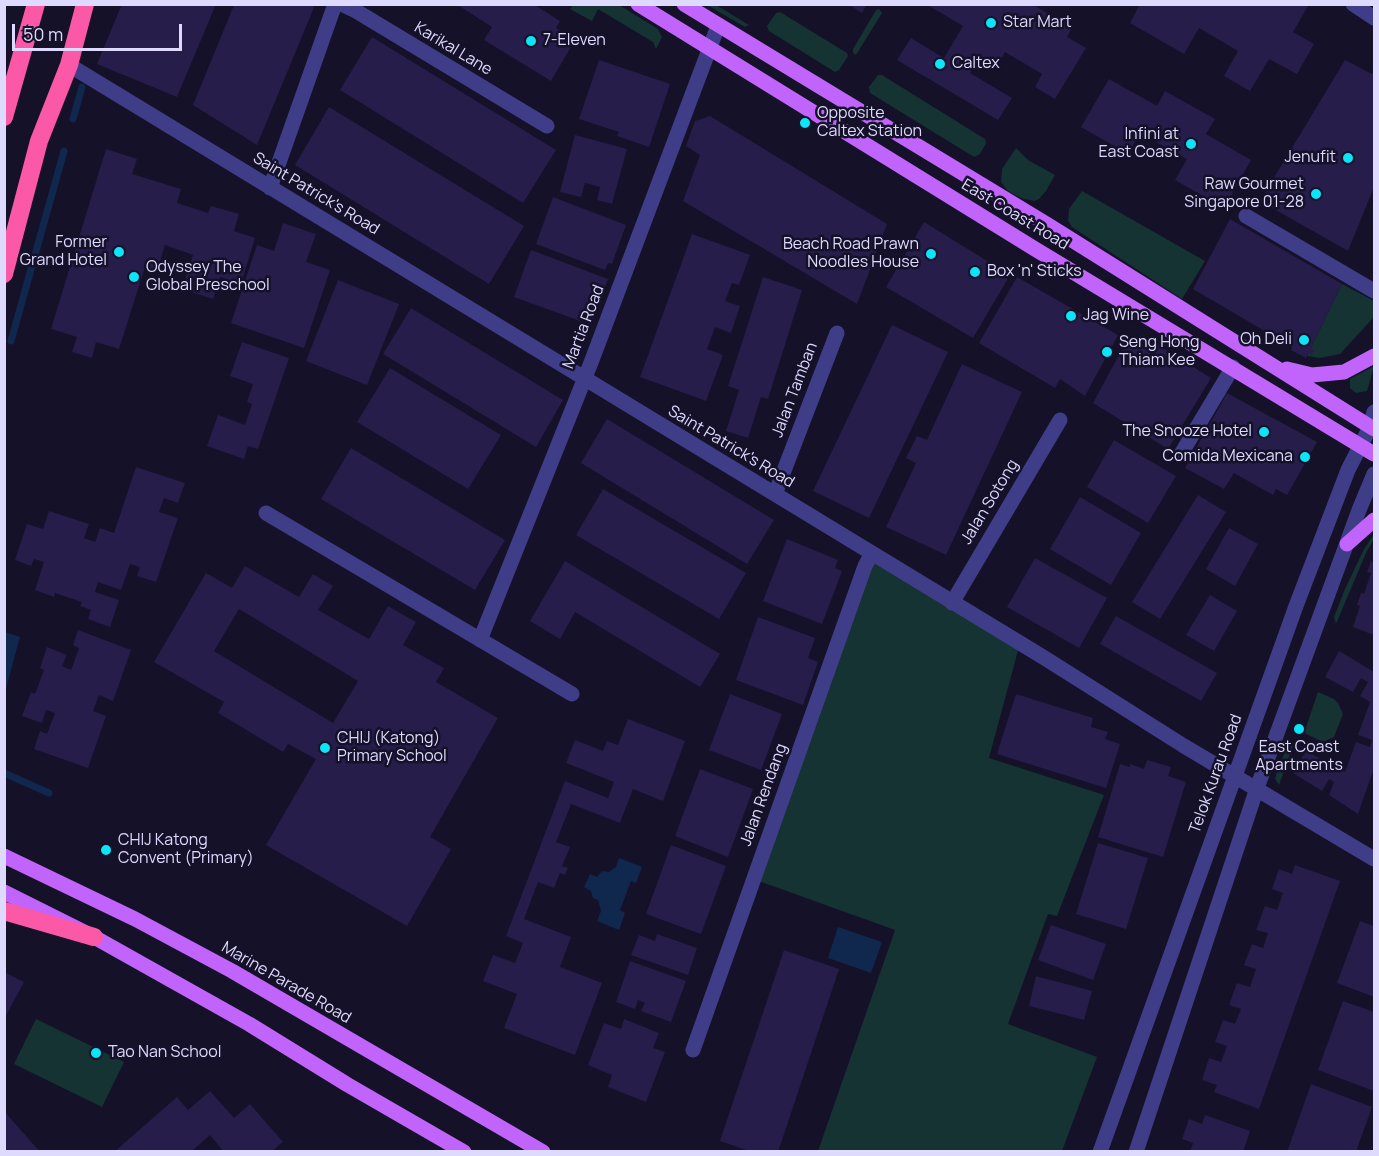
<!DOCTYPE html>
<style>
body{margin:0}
#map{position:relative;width:1379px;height:1156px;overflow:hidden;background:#151129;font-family:Manrope,sans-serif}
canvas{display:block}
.frame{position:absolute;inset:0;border:6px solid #dedafe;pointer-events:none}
.scale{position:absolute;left:12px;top:24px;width:170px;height:27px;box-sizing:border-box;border:3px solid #dedafe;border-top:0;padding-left:8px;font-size:18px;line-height:21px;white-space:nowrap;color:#dedafe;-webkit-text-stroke:4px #151129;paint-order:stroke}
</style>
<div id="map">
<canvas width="1379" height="1156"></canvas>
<div class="frame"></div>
<div class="scale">50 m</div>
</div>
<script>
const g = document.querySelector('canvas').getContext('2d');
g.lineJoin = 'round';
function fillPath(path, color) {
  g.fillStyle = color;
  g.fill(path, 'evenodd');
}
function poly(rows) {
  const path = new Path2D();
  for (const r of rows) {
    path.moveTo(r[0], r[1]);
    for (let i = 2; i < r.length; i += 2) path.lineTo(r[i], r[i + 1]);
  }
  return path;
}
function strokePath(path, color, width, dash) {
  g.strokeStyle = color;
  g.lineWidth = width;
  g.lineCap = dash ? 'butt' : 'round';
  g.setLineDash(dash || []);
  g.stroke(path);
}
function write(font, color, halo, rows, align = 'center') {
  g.font = font + ' Manrope,sans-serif';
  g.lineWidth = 5;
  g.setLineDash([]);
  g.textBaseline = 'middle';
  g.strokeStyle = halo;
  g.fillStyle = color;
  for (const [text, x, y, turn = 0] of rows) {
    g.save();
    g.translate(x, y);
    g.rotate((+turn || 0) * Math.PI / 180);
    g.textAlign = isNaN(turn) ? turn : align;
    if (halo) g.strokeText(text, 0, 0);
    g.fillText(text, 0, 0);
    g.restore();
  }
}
fillPath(poly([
 [573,5,619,5,658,29,662,37,656,49,653,42,598,9,592,21,570,9],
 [707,5,716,5,749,25,745,27],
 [879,9,882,13,856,55,853,53,853,49,876,10],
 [780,12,847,53,848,56,839,70,835,72,769,31,767,26,776,13],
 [878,75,882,75,985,139,986,143,980,154,974,157,870,93,869,87],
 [1016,148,1028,160,1055,175,1046,191,1039,199,1034,201,1021,198,1008,191,1001,182,1002,169],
 [1082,191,1205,261,1182,299,1072,227,1068,221,1069,209],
 [1342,284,1374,301,1373,318,1340,354,1320,358,1307,356],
 [1374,366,1367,391,1356,393,1350,388,1350,379],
 [1374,534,1374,539,1366,553,1336,624,1334,617,1345,589,1364,549],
 [873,561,1020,643,989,758,1104,795,1057,916,1048,914,1008,1024,1097,1057,1062,1151,818,1151,895,930,756,880],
 [1318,692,1334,699,1338,703,1343,714,1334,737,1323,742,1304,733],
 [1294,743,1279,785,1275,779,1277,772,1286,749],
 [36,1019,124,1062,102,1107,14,1064]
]), '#143332');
fillPath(poly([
 [5,632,20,637,5,692,4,632],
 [619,858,642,867,636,883,631,881,620,910,625,913,619,930,597,921,601,911,598,900,593,898,591,891,584,887,590,874,597,877,602,871,609,872,616,867],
 [838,927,882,942,871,973,828,958]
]), '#10284e');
strokePath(poly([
 [73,119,82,87],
 [11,341,64,151],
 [4,773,49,793]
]), '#10284e', 7);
fillPath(poly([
 [122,4,216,4,177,97,97,64],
 [456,4,533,4,560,21,556,28,575,40,551,81,484,40,492,27],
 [848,4,867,4,862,13],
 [926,4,1032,4,1072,28,1067,37,1086,48,1055,99,1035,87,1042,74,1005,52,995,69,979,59,970,73,1012,98,998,120,897,60,911,38,944,58,963,26],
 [1140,4,1262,4,1265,6,1266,5,1306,5,1308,6,1293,32,1314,44,1297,74,1269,59,1250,91,1224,76,1238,51,1199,28,1184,54,1130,23],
 [234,5,315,5,257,145,193,105],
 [372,37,556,150,523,203,340,90],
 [599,60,670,84,649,147,617,136,619,132,579,119],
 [1345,60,1374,75,1374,187,1348,251,1260,201],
 [1109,79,1157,106,1165,91,1215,119,1206,134,1251,160,1224,208,1175,180,1187,159,1140,133,1128,154,1081,127],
 [329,107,524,226,489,284,295,165],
 [710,116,887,224,857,304,683,201,700,155,686,146,695,121],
 [575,135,627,149,612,204,597,200,600,187,585,183,581,197,560,192],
 [106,149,137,159,132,174,181,189,177,203,208,213,211,206,239,214,234,231,255,238,241,284,220,277,213,299,182,289,193,255,165,245,157,271,145,267,119,349,96,342,92,358,72,352,77,337,51,329],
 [553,197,626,225,612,264,608,263,605,270,536,244],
 [1230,219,1342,284,1311,348,1314,350,1312,355,1308,353,1306,358,1291,350,1292,348,1290,346,1193,289],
 [924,222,1010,275,973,338,886,287],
 [283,223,316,234,306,262,330,270,304,348,231,323,257,245,274,251],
 [692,234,750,255,739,285,732,283,725,301,740,306,731,333,715,327,707,349,723,355,706,401,640,377],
 [531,250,608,279,591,325,514,297],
 [763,277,802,290,768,399,761,397,748,438,726,431,739,390,728,386],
 [1017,277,1118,335,1085,396,1060,379,1055,388,979,343],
 [338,280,399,304,367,385,306,361],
 [411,308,563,400,536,447,383,354],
 [892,325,948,352,869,518,813,491],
 [1142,335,1211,378,1168,449,1093,403,1126,342],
 [242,342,289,358,258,449,248,446,244,459,207,446,218,415,245,425,252,404,247,402,253,384,230,376],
 [962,364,1022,392,946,555,886,527,916,463,906,458,917,436,927,440],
 [390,368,501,435,468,489,357,422],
 [1227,393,1317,442,1287,495,1276,489,1273,495,1234,473,1224,489,1185,468],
 [607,419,774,520,747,564,581,463],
 [1114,440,1176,476,1148,523,1087,487],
 [351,448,505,540,475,590,321,499],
 [136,467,185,483,178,503,164,498,159,512,178,518,156,582,137,576,140,567,130,564,121,590,98,582,95,592,119,600,110,627,88,619,91,610,80,606,82,602,55,593,54,597,35,590,44,562,34,559,31,566,15,560,27,524,43,529,49,511,89,524,84,538,95,542,100,528,114,533],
 [603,489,746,573,719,619,576,535],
 [1198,495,1226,512,1160,619,1132,602],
 [1080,497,1141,533,1111,585,1050,549],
 [1229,528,1258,544,1235,586,1206,569],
 [787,539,838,560,835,568,842,571,822,624,763,601],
 [1035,558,1107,598,1079,648,1007,607],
 [565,561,720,654,700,687,575,612,560,639,530,621],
 [1371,561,1374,563,1374,635,1353,627,1360,606,1357,605,1361,593,1364,594,1371,573,1367,572],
 [245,566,299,597,313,574,333,586,318,610,369,639,388,606,416,622,403,645,444,668,436,682,498,718,430,837,451,849,407,926,266,845,316,759,288,744,283,752,218,713,224,702,154,662,206,573,232,588],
 [239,609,358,681,333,723,214,651],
 [1210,595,1237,611,1214,651,1186,635],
 [1116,616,1217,673,1201,701,1100,644],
 [758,617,815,638,808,658,818,662,803,705,736,680],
 [78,630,131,650,113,701,99,695,93,711,106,716,88,768,34,749,40,731,47,734,55,713,46,710,42,723,22,716,31,692,35,694,44,670,40,668,47,647,67,655,62,666,71,670,79,648,73,645],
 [1339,651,1374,672,1374,768,1358,814,1329,795,1334,782,1329,779,1322,791,1293,773,1306,751,1345,772,1356,742,1370,747,1372,740,1358,735,1370,702,1360,696,1368,682,1361,678,1353,692,1325,677],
 [730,694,782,714,761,770,709,750],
 [1016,694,1093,718,1091,727,1108,732,1105,739,1120,744,1106,788,997,754],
 [628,719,685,741,663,801,633,789,620,823,571,804,556,842,570,847,562,866,568,868,565,875,560,873,554,888,538,882,524,919,571,937,560,967,602,983,575,1055,504,1028,517,994,483,981,493,955,515,963,523,943,506,936,565,781,608,798,614,782,566,763,575,740,603,751,607,741,618,745],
 [1147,760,1171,767,1168,776,1186,782,1163,857,1098,837,1120,764,1130,767,1130,764,1144,769],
 [700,769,753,789,728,857,675,836],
 [1098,843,1148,858,1126,929,1076,914],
 [671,845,726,866,701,934,646,914],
 [1295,865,1340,881,1259,1109,1214,1092,1217,1085,1202,1080,1209,1058,1221,1062,1227,1046,1215,1042,1223,1020,1235,1024,1241,1009,1229,1005,1237,983,1250,987,1256,969,1244,965,1252,944,1263,948,1268,933,1256,930,1265,906,1277,910,1283,893,1272,889,1279,869,1292,874],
 [1360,921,1374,926,1374,997,1337,983],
 [1051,925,1106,944,1093,980,1038,960],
 [657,934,697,948,688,975,631,955,639,935,655,941],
 [784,950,839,969,778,1152,752,1152,720,1141],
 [630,961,686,981,671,1022,641,1011,645,1003,638,1000,635,1009,616,1002],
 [4,972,24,982,4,1019],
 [1036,976,1092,991,1084,1020,1029,1006],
 [1343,1001,1374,1012,1374,1091,1318,1070],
 [624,1019,659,1033,653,1048,665,1052,646,1102,608,1087,612,1075,588,1065,604,1023,621,1029],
 [1311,1084,1372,1107,1356,1152,1287,1152],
 [210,1091,234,1118,250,1104,283,1142,271,1152,224,1152,210,1135,191,1152,114,1152,177,1097,188,1110],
 [4,1111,40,1152,4,1152],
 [1205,1115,1250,1131,1243,1152,1190,1152,1193,1143,1182,1139,1189,1119,1202,1124]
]), '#261d4a');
strokePath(poly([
 [341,4,356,11,547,126],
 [1353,4,1374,18],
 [69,65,1043,657,1184,746,1374,859],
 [270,188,335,4],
 [1246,216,1374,291],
 [1181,454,1233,367],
 [775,494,837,333],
 [266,513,572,694],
 [952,603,1060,420],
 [480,640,592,360,718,26],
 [693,1050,865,566,872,553],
 [1100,1152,1296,606,1348,470,1370,427,1374,412],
 [1136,1152,1257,788,1359,510,1374,474]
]), '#3f3d87', 15);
strokePath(poly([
 [638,4,1035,249,1374,454],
 [684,4,1048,225,1374,429],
 [1287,369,1312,375,1344,372,1374,356],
 [1347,544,1374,520],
 [4,856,135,919,232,971,543,1152],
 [4,892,94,937,249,1024,348,1085,464,1152]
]), '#c164fb', 15);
strokePath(poly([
 [4,117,36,4],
 [4,274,39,141,69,65,85,4],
 [4,911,94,937]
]), '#fb58a8', 18);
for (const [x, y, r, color] of [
 [991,23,6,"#0be4f9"],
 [531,41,6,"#0be4f9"],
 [940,64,6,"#0be4f9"],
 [805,123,6,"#0be4f9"],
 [1191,144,6,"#0be4f9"],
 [1348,158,6,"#0be4f9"],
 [1316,194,6,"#0be4f9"],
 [119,252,6,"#0be4f9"],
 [931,254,6,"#0be4f9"],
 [975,272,6,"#0be4f9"],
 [134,277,6,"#0be4f9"],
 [1071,316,6,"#0be4f9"],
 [1304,340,6,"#0be4f9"],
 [1107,352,6,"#0be4f9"],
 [1264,432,6,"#0be4f9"],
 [1305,457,6,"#0be4f9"],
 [1299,729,6,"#0be4f9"],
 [325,748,6,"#0be4f9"],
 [106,850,6,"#0be4f9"],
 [96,1053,6,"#0be4f9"]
]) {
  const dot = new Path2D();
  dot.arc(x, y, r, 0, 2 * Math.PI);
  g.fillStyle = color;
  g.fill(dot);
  strokePath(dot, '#151129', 2);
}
write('16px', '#dedafe', '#151129', [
 ["Star Mart",1003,23],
 ["7-Eleven",543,41],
 ["Caltex",952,64],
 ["Opposite",817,114],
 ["Caltex Station",817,132],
 ["Infini at",1179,135,"right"],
 ["East Coast",1179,153,"right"],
 ["Jenufit",1336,158,"right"],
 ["Raw Gourmet",1304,185,"right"],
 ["Singapore 01-28",1304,203,"right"],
 ["Former",107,243,"right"],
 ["Grand Hotel",107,261,"right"],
 ["Beach Road Prawn",919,245,"right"],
 ["Noodles House",919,263,"right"],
 ["Odyssey The",146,268],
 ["Global Preschool",146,286],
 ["Box 'n' Sticks",987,272],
 ["Jag Wine",1083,316],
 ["Oh Deli",1292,340,"right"],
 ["Seng Hong",1119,343],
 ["Thiam Kee",1119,361],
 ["The Snooze Hotel",1252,432,"right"],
 ["Comida Mexicana",1293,457,"right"],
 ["CHIJ (Katong)",337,739],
 ["Primary School",337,757],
 ["East Coast",1299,748,"center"],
 ["Apartments",1299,766,"center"],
 ["CHIJ Katong",118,841],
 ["Convent (Primary)",118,859],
 ["Tao Nan School",108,1053]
], 'left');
write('16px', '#dedafe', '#151129', [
 ["Karikal Lane",453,49,31],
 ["Saint Patrick's Road",316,194,31],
 ["East Coast Road",1015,215,31],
 ["Martia Road",584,327,-69],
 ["Jalan Tamban",795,390,-69],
 ["Saint Patrick's Road",731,447,31],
 ["Jalan Sotong",990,502,-59],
 ["Telok Kurau Road",1216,774,-70],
 ["Jalan Rendang",764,795,-70],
 ["Marine Parade Road",286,983,30]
]);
</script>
